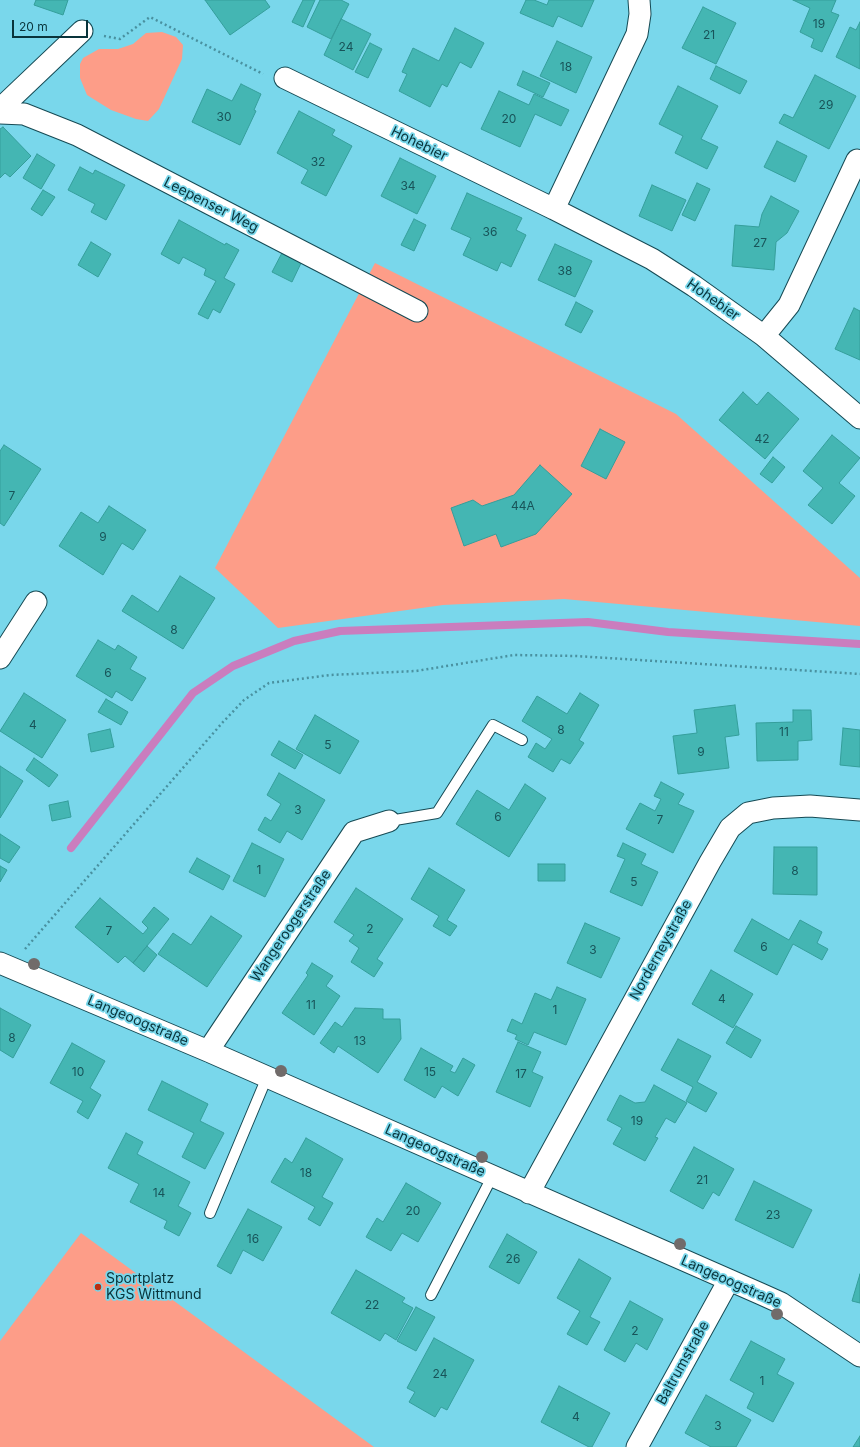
<!DOCTYPE html>
<meta charset="utf-8">
<style>
body{margin:0}
#map{position:relative;width:860px;height:1447px;overflow:hidden;background:#79d7eb;font-family:Inter,sans-serif}
canvas{display:block}
.scale{position:absolute;left:12px;top:20px;width:76px;height:18px;box-sizing:border-box;border:2px solid #09343b;border-top:0;padding-left:5px;font-size:12px;line-height:14px;white-space:nowrap;color:#09343b;-webkit-text-stroke:3px #79d7eb;paint-order:stroke}
</style>
<div id="map">
<canvas width="860" height="1447"></canvas>
<div class="scale">20 m</div>
</div>
<script>
const g = document.querySelector('canvas').getContext('2d');
g.lineJoin = 'round';
function fillPath(path, color) {
  g.fillStyle = color;
  g.fill(path, 'evenodd');
}
function poly(rows) {
  const path = new Path2D();
  for (const r of rows) {
    path.moveTo(r[0], r[1]);
    for (let i = 2; i < r.length; i += 2) path.lineTo(r[i], r[i + 1]);
  }
  return path;
}
function strokePath(path, color, width, dash) {
  g.strokeStyle = color;
  g.lineWidth = width;
  g.lineCap = dash ? 'butt' : 'round';
  g.setLineDash(dash || []);
  g.stroke(path);
}
function write(font, color, halo, rows, align = 'center') {
  g.font = font + ' Inter,sans-serif';
  g.lineWidth = 3.5;
  g.setLineDash([]);
  g.textBaseline = 'middle';
  g.strokeStyle = halo;
  g.fillStyle = color;
  for (const [text, x, y, turn = 0] of rows) {
    g.save();
    g.translate(x, y);
    g.rotate((+turn || 0) * Math.PI / 180);
    g.textAlign = isNaN(turn) ? turn : align;
    if (halo) g.strokeText(text, 0, 0);
    g.fillText(text, 0, 0);
    g.restore();
  }
}
fillPath(poly([
 [162,32,176,37,183,45,182,59,159,109,148,121,136,119,111,110,87,95,80,78,80,64,83,58,99,49,118,49,133,44,146,33],
 [375,263,676,414,860,578,860,626,564,599,443,605,278,628,215,568],
 [81,1233,374,1447,0,1447,0,1341]
]), '#fd9d88');
strokePath(poly([
 [71,848,193,693,233,666,294,641,340,631,588,622,668,632,860,644]
]), '#ca7dbe', 8);
const building = poly([
 [36,0,68,0,63,15,34,5,36,0],
 [205,0,265,0,270,7,230,35,205,0],
 [303,0,315,0,303,27,292,22,303,0],
 [320,0,341,0,349,4,331,39,307,27,320,0],
 [526,0,534,0,547,5,549,0,594,0,582,27,558,16,553,27,520,13,526,0],
 [793,0,836,0,831,12,839,15,822,52,811,47,814,39,800,32,810,8,793,0],
 [703,7,736,23,716,64,682,48,703,7],
 [341,19,371,34,353,70,324,55,341,19],
 [860,22,860,69,836,57,850,27,856,30,860,22],
 [455,28,484,43,471,68,460,62,447,87,442,84,430,107,399,91,407,74,402,72,413,48,439,61,455,28],
 [557,41,592,57,576,93,540,76,557,41],
 [370,43,382,49,368,78,355,72,370,43],
 [716,66,747,81,740,94,710,79,716,66],
 [523,71,550,83,543,97,517,85,523,71],
 [815,75,856,96,829,149,779,123,784,114,793,118,815,75],
 [241,84,261,94,254,110,256,111,240,145,192,122,207,89,232,101,241,84],
 [678,86,718,106,701,139,718,147,707,169,675,153,683,136,659,124,678,86],
 [499,91,529,105,534,94,569,110,561,126,535,114,520,147,481,129,499,91],
 [299,111,335,130,332,135,352,146,326,196,301,183,308,170,277,153,299,111],
 [3,127,31,156,10,177,5,173,0,178,0,129,3,127],
 [777,141,807,156,795,182,764,167,777,141],
 [37,154,55,165,41,189,23,178,37,154],
 [400,158,436,176,417,214,381,196,400,158],
 [80,167,93,174,95,170,125,185,106,220,91,212,95,204,68,190,80,167],
 [697,183,710,189,695,221,682,215,697,183],
 [652,185,686,200,672,231,639,216,652,185],
 [43,190,55,197,42,216,31,209,43,190],
 [467,193,522,218,516,230,526,235,511,267,501,262,497,271,463,255,471,238,451,229,467,193],
 [771,196,799,211,787,233,776,242,774,270,732,266,735,225,759,227,762,214,771,196],
 [414,219,426,225,414,251,401,245,414,219],
 [179,220,225,245,226,243,239,250,224,278,235,284,220,313,213,309,208,319,198,314,216,281,204,275,206,269,183,257,179,264,161,254,179,220],
 [91,242,111,254,98,277,78,265,91,242],
 [555,244,592,261,575,297,538,280,555,244],
 [283,251,302,261,292,282,272,272,283,251],
 [576,302,593,311,581,333,565,325,576,302],
 [854,308,860,311,860,360,835,349,854,308],
 [743,392,757,405,768,392,799,419,765,459,719,420,743,392],
 [600,429,625,442,606,479,581,466,600,429],
 [832,435,860,458,839,483,855,496,832,524,808,505,823,488,803,471,832,435],
 [4,445,41,469,4,526,0,523,0,451,4,445],
 [773,457,785,467,772,483,760,474,773,457],
 [540,465,572,494,536,534,501,547,496,534,464,546,451,508,473,500,482,506,514,495,540,465],
 [109,506,146,530,133,550,122,543,103,575,59,546,81,512,98,523,109,506],
 [180,576,215,598,183,649,122,611,132,595,158,612,180,576],
 [98,640,115,650,118,645,137,657,130,669,146,678,132,701,116,691,112,698,76,676,98,640],
 [24,693,66,720,42,758,0,731,24,693],
 [580,693,599,705,579,740,584,743,570,764,561,759,553,772,528,757,536,743,545,749,552,739,522,721,537,696,567,714,580,693],
 [106,699,128,712,121,725,98,712,106,699],
 [735,705,739,735,725,737,729,768,678,774,673,736,697,733,694,710,735,705],
 [793,710,811,710,812,740,798,741,798,760,757,761,756,723,793,722,793,710],
 [315,715,359,741,340,774,296,749,315,715],
 [843,728,860,730,860,767,840,765,843,728],
 [110,729,114,747,91,752,88,734,110,729],
 [279,741,303,755,295,769,271,755,279,741],
 [34,758,58,775,49,787,26,770,34,758],
 [0,766,23,781,0,818,0,766],
 [279,773,325,800,302,840,287,831,280,843,258,830,265,817,271,821,281,804,267,795,279,773],
 [661,782,684,794,678,804,694,811,673,853,626,829,640,803,655,811,661,799,654,796,661,782],
 [525,784,546,798,509,857,456,824,477,790,509,810,525,784],
 [68,801,71,817,52,821,49,805,68,801],
 [0,834,20,847,9,863,0,858,0,834],
 [252,843,284,859,265,897,233,881,252,843],
 [623,843,646,854,641,864,658,872,642,906,610,892,625,859,617,856,623,843],
 [774,847,817,847,817,895,773,894,774,847],
 [197,858,230,876,223,890,189,872,197,858],
 [538,864,565,864,565,881,538,881,538,864],
 [0,866,7,870,0,882,0,866],
 [429,868,465,890,447,920,457,926,450,936,433,926,439,916,411,899,429,868],
 [356,888,403,919,377,959,383,963,374,977,351,962,359,948,349,941,354,935,334,922,356,888],
 [100,898,143,934,148,928,142,922,154,907,169,919,133,963,125,956,118,963,75,927,100,898],
 [211,916,242,936,207,987,158,954,173,933,191,945,211,916],
 [752,919,789,940,800,920,822,932,817,943,828,949,822,960,793,944,777,975,734,951,752,919],
 [585,923,620,938,601,978,567,963,585,923],
 [147,946,157,955,144,972,133,963,147,946],
 [312,963,333,976,326,986,340,996,314,1035,282,1013,308,975,306,973,312,963],
 [711,970,753,994,733,1028,692,1004,711,970],
 [557,987,586,999,566,1045,534,1032,528,1045,515,1039,517,1035,507,1031,512,1019,522,1024,535,993,551,1000,557,987],
 [0,1008,31,1025,13,1058,0,1050,0,1008],
 [355,1008,383,1009,383,1019,400,1019,401,1039,378,1073,338,1046,334,1053,320,1043,335,1022,342,1027,355,1008],
 [736,1026,761,1040,751,1058,726,1043,736,1026],
 [678,1039,711,1056,697,1082,717,1093,706,1112,686,1101,693,1087,661,1070,678,1039],
 [518,1042,541,1052,532,1072,543,1077,530,1107,496,1092,518,1042],
 [72,1043,105,1061,90,1088,101,1095,88,1119,77,1112,83,1101,50,1083,72,1043],
 [421,1048,453,1066,450,1071,455,1073,463,1058,475,1065,458,1096,442,1086,435,1098,404,1080,421,1048],
 [162,1081,208,1104,200,1121,224,1133,205,1169,182,1157,194,1133,148,1110,162,1081],
 [654,1085,687,1103,675,1123,666,1118,655,1137,658,1138,645,1161,613,1144,622,1128,607,1120,620,1095,635,1103,645,1102,654,1085],
 [126,1133,143,1142,137,1154,190,1182,178,1206,191,1213,179,1236,164,1228,167,1221,130,1202,139,1184,108,1168,126,1133],
 [306,1138,343,1159,322,1197,333,1203,320,1226,308,1219,315,1207,271,1182,285,1158,292,1163,306,1138],
 [694,1147,734,1169,719,1196,713,1192,703,1209,670,1191,694,1147],
 [754,1181,812,1210,793,1248,735,1220,754,1181],
 [406,1183,441,1203,418,1242,402,1233,391,1251,366,1237,377,1218,383,1222,406,1183],
 [248,1209,282,1227,263,1261,243,1250,231,1274,217,1266,248,1209],
 [507,1234,537,1252,519,1284,489,1267,507,1234],
 [579,1259,611,1278,590,1317,600,1322,587,1345,567,1334,580,1311,557,1298,579,1259],
 [356,1270,405,1298,402,1302,413,1308,396,1340,385,1333,380,1341,331,1313,356,1270],
 [860,1274,860,1303,852,1301,860,1274],
 [630,1301,663,1319,647,1350,636,1343,625,1362,604,1350,630,1301],
 [416,1307,435,1317,416,1351,397,1341,416,1307],
 [434,1338,474,1360,447,1410,441,1407,435,1417,409,1402,415,1392,407,1388,434,1338],
 [751,1341,785,1359,777,1374,794,1383,773,1422,747,1408,754,1393,730,1380,751,1341],
 [559,1386,610,1413,592,1447,589,1447,541,1422,559,1386],
 [706,1395,751,1420,736,1447,711,1447,685,1433,706,1395],
 [860,1436,860,1447,853,1447,860,1436]
]);
fillPath(building, '#44b6b3');
strokePath(building, '#359e9b', 1);
const service = poly([
 [389,821,437,813,493,725,522,740],
 [210,1213,267,1077],
 [431,1295,492,1177]
]);
const minor = poly([
 [285,78,554,209,637,34,640,14,639,0],
 [0,109,82,31],
 [0,113,24,114,77,135,417,311],
 [554,209,652,259,694,286,764,336,789,305,857,160],
 [764,336,860,418],
 [0,658,36,602],
 [0,963,208,1051,761,1294,781,1303,860,1356],
 [208,1051,354,832,389,821],
 [529,1193,710,862,730,828,748,813,773,808,810,806,860,810],
 [637,1447,729,1280]
]);
strokePath(service, '#164a54', 12);
strokePath(minor, '#164a54', 23);
strokePath(poly([
 [104,36,120,39,150,17,263,74],
 [25,949,223,722,244,700,269,683,330,675,416,671,514,655,576,656,860,674]
]), '#4991a0', 2.5, [2, 3]);
strokePath(service, '#fff', 10);
strokePath(minor, '#fff', 21);
g.fillStyle = '#716b6a';
for (const [x, y] of [
 [34,964],
 [281,1071],
 [482,1157],
 [680,1244],
 [777,1314]
]) {
  g.beginPath();
  g.arc(x, y, 6, 0, 2 * Math.PI);
  g.fill();
}
for (const [x, y, r, color] of [
 [98,1287,4,"#ba2f12"]
]) {
  const dot = new Path2D();
  dot.arc(x, y, r, 0, 2 * Math.PI);
  g.fillStyle = color;
  g.fill(dot);
  strokePath(dot, '#79d7eb', 1.5);
}
write('12px', '#185459', null, [
 ["19",819,24],
 ["21",709,35],
 ["24",346,47],
 ["18",566,67],
 ["29",826,105],
 ["30",224,117],
 ["20",509,119],
 ["32",318,162],
 ["34",408,186],
 ["36",490,232],
 ["27",760,243],
 ["38",565,271],
 ["42",762,439],
 ["7",12,496],
 ["44A",523,506],
 ["9",103,537],
 ["8",174,630],
 ["6",108,673],
 ["4",33,725],
 ["8",561,730],
 ["11",784,732],
 ["5",328,745],
 ["9",701,752],
 ["3",298,810],
 ["6",498,817],
 ["7",660,820],
 ["1",259,870],
 ["8",795,871],
 ["5",634,882],
 ["2",370,929],
 ["7",109,931],
 ["6",764,947],
 ["3",593,950],
 ["4",722,999],
 ["11",311,1005],
 ["1",555,1010],
 ["8",12,1038],
 ["13",360,1041],
 ["10",78,1072],
 ["15",430,1072],
 ["17",521,1074],
 ["19",637,1121],
 ["18",306,1173],
 ["21",702,1180],
 ["14",159,1193],
 ["20",413,1211],
 ["23",773,1215],
 ["16",253,1239],
 ["26",513,1259],
 ["22",372,1305],
 ["2",635,1331],
 ["24",440,1374],
 ["1",762,1381],
 ["4",576,1417],
 ["3",718,1426]
]);
write('14px', '#09343b', '#79d7eb', [
 ["Hohebier",419,144,26],
 ["Leepenser Weg",211,205,27],
 ["Hohebier",713,300,35],
 ["Wangeroogerstraße",291,926,-56],
 ["Norderneystraße",661,950,-61],
 ["Langeoogstraße",138,1021,23],
 ["Langeoogstraße",435,1151,24],
 ["Langeoogstraße",731,1282,24],
 ["Baltrumstraße",683,1363,-61]
]);
write('14px', '#09343b', '#79d7eb', [
 ["Sportplatz",106,1279],
 ["KGS Wittmund",106,1295]
], 'left');
</script>
